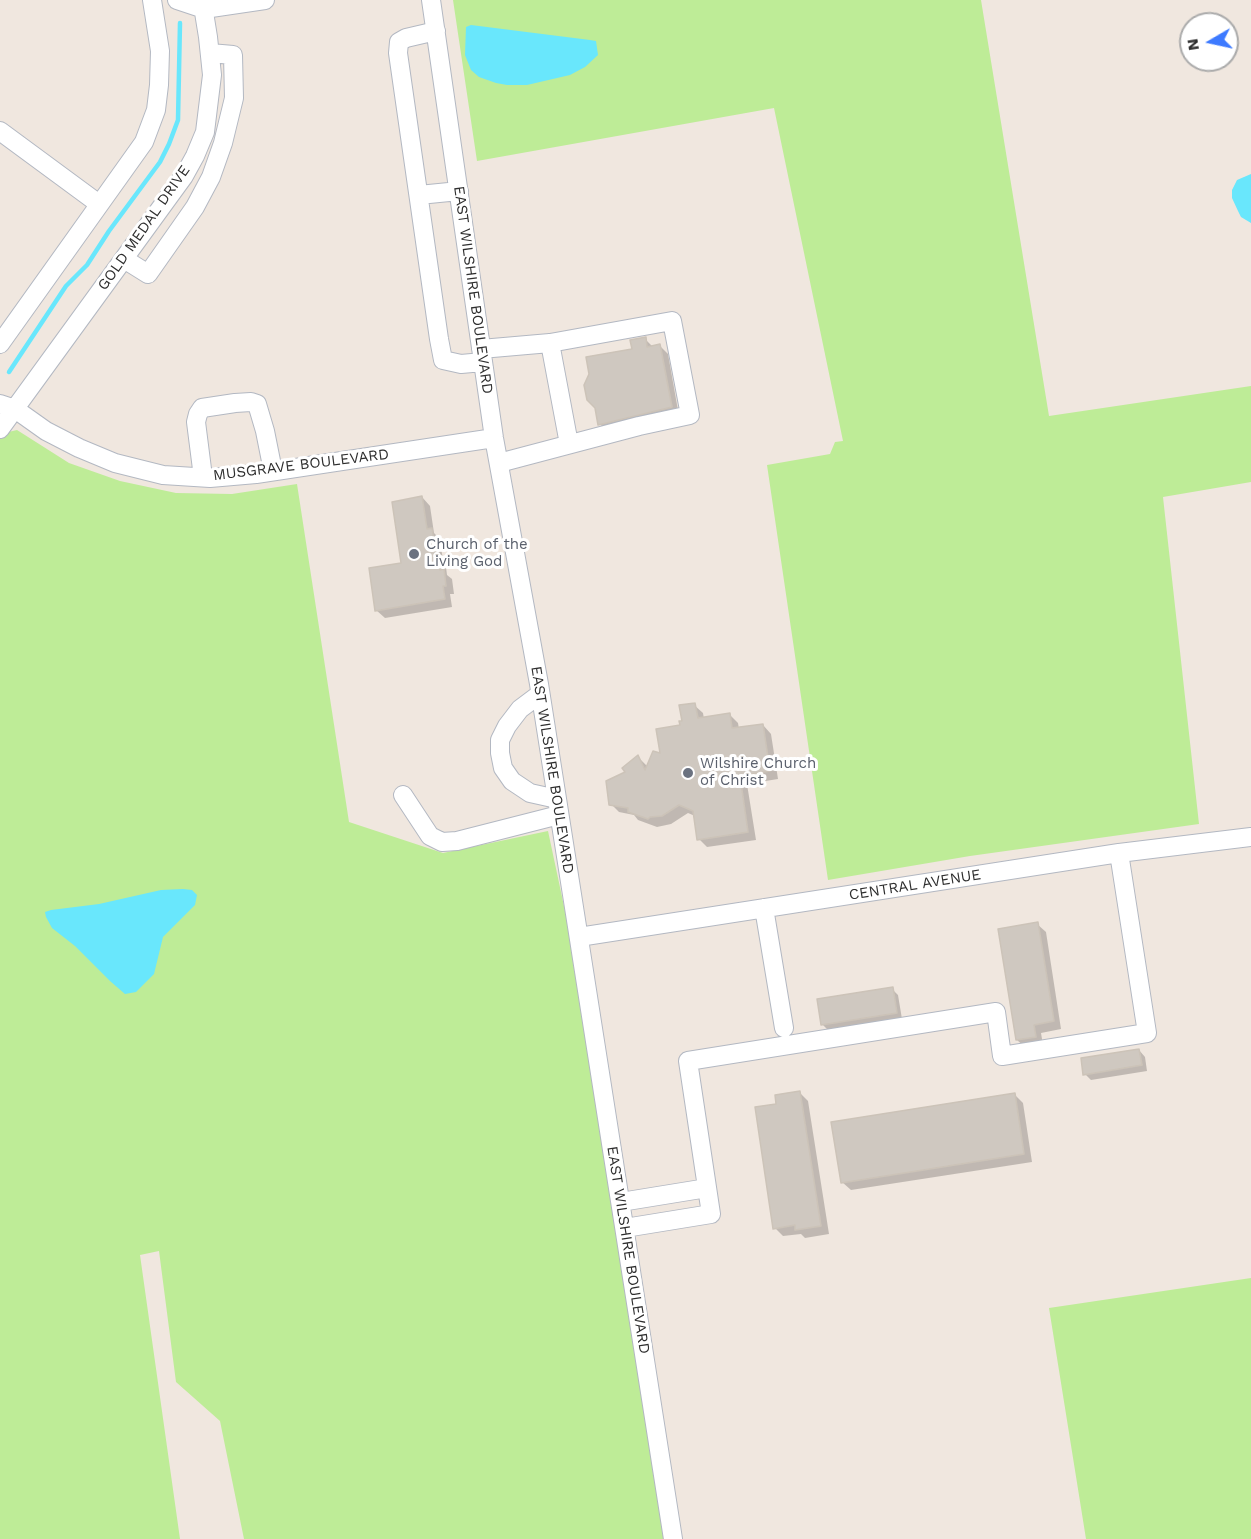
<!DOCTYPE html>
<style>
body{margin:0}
#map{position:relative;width:1251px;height:1539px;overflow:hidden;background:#f0e7df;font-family:"Work Sans",sans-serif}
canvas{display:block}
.north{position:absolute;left:1179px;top:12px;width:60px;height:60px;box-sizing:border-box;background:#fff;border:2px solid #ababab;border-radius:50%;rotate:261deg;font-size:16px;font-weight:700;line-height:24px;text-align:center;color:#2e2e2e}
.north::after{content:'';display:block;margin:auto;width:21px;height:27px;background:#3d7aff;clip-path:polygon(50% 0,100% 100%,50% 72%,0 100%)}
</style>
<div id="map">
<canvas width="1251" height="1539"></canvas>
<div class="north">N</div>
</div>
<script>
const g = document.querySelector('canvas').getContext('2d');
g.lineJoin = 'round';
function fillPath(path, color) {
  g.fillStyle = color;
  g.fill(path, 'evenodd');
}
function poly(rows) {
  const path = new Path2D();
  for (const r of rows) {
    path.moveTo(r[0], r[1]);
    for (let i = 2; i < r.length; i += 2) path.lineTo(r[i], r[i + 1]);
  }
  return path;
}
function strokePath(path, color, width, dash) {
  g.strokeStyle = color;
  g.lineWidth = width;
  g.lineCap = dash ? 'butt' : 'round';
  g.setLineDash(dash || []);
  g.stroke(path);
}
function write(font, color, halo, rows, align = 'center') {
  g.font = font + ' "Work Sans",sans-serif';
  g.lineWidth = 6;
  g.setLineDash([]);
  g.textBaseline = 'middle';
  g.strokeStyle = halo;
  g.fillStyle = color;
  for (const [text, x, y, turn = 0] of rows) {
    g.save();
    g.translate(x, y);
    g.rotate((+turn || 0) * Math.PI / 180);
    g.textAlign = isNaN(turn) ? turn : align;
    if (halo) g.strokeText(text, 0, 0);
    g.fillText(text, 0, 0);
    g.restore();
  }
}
fillPath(poly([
 [453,0,981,0,1049,416,1251,386,1251,482,1163,497,1199,824,970,856,828,880,767,465,830,454,835,442,843,441,774,108,477,161],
 [17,430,69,463,120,481,176,493,232,494,297,484,349,822,443,853,548,831,571,939,664,1539,244,1539,220,1421,176,1382,159,1251,140,1255,180,1539,0,1539,0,439,4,433],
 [1251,1278,1251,1539,1086,1539,1049,1308]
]), '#beec97');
fillPath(poly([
 [471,25,590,40,596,41,598,55,585,67,570,75,527,85,507,85,496,83,479,77,471,70,465,55,466,27],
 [1251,174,1251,223,1241,217,1238,211,1232,198,1232,190,1237,180],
 [183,889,192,890,197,895,195,905,163,937,154,974,136,992,125,994,110,981,75,946,52,928,46,917,45,912,51,910,99,904,161,890]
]), '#69e7fc');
fillPath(poly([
 [645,339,653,347,660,346,668,354,679,416,608,433,600,424,634,350],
 [422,497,430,506,434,533,439,538,444,564,446,567,447,575,452,579,454,594,450,594,452,607,385,618,376,610,403,564],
 [694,705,703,713,704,719,730,715,738,723,739,729,763,725,771,734,778,779,747,784,756,840,707,847,699,839,695,816,688,813,671,824,657,827,638,820,634,815,619,812,611,804,627,773,638,757,648,767,662,754],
 [1037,924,1046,932,1061,1029,1041,1033,1043,1045,1026,1048,1017,1040],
 [892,989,898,995,902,1019,828,1030,822,1024],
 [1139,1050,1145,1057,1147,1071,1091,1080,1085,1074],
 [800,1093,808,1101,829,1234,805,1238,801,1234,783,1236,775,1228,778,1105],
 [1015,1095,1023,1103,1032,1162,851,1190,842,1182]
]), '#0003');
strokePath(poly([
 [9,372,66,286,87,265,109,231,160,162,169,144,178,120,180,23]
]), '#69e7fc', 4.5);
const building = poly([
 [646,337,647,347,660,344,672,407,598,425,595,408,587,400,584,385,589,374,586,357,632,349,630,340,646,337],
 [422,496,427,529,432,528,436,557,438,557,440,570,444,569,446,586,443,586,445,599,375,611,369,568,401,563,392,502,422,496],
 [695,703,698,718,730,713,732,728,763,724,770,771,740,776,748,832,697,840,693,811,679,805,662,816,650,817,648,819,628,812,628,808,609,805,606,781,625,772,622,768,638,755,645,770,653,751,660,753,656,729,680,725,679,721,682,721,679,705,695,703],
 [1038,922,1054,1021,1034,1025,1036,1037,1016,1040,998,929,1038,922],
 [893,987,897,1013,821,1025,817,999,893,987],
 [1139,1049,1142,1065,1083,1075,1081,1058,1139,1049],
 [800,1091,821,1226,795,1230,795,1225,773,1229,755,1107,776,1104,775,1095,800,1091],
 [1015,1093,1024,1154,841,1183,831,1122,1015,1093]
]);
fillPath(building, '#cfc8c0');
strokePath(building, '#ccc3b8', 1.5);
const minor = poly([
 [177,0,204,9,265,0],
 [431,0,494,438,539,684,673,1539],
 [436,31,406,38,399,42,398,53,439,339,443,360,461,364,483,362],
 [0,131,99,204],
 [419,195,459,191],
 [124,259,148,274,195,207,211,177,223,143,234,98,233,55,210,53],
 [550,343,569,444],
 [0,344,144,142,156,110,159,85,160,51,152,0],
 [481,349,550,343,672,321,690,415,639,426,499,463],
 [0,404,15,409,46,431,79,448,115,463,163,475,210,478,256,474,494,438],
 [0,429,184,176,195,156,205,132,212,75,208,37,202,0],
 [203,477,196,422,198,414,202,408,235,403,251,402,257,404,265,431,273,471],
 [540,694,520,709,507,726,500,740,500,753,503,768,512,781,530,793,557,799],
 [403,795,430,836,442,842,457,841,559,815],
 [764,908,784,1028],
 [579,937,1119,853,1251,837],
 [621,1202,707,1188],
 [625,1228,711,1214,688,1061,996,1012,1002,1056,1147,1033,1119,853]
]);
strokePath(minor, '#b3b8c2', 20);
strokePath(minor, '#fff', 18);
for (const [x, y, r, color] of [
 [414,554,6,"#6b7280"],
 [688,773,6,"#6b7280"]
]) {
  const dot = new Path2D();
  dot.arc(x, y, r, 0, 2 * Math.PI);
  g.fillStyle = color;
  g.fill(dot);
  strokePath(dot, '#fff', 2);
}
write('15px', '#2e2e2e', '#fff', [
 ["GOLD MEDAL DRIVE",144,228,-55],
 ["EAST WILSHIRE BOULEVARD",473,290,82],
 ["MUSGRAVE BOULEVARD",301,465,-7],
 ["EAST WILSHIRE BOULEVARD",552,770,81],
 ["CENTRAL AVENUE",915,885,-9],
 ["EAST WILSHIRE BOULEVARD",628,1250,81]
]);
write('15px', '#5b616d', '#fff', [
 ["Church of the",426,545],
 ["Living God",426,562],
 ["Wilshire Church",700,764],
 ["of Christ",700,781]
], 'left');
</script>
